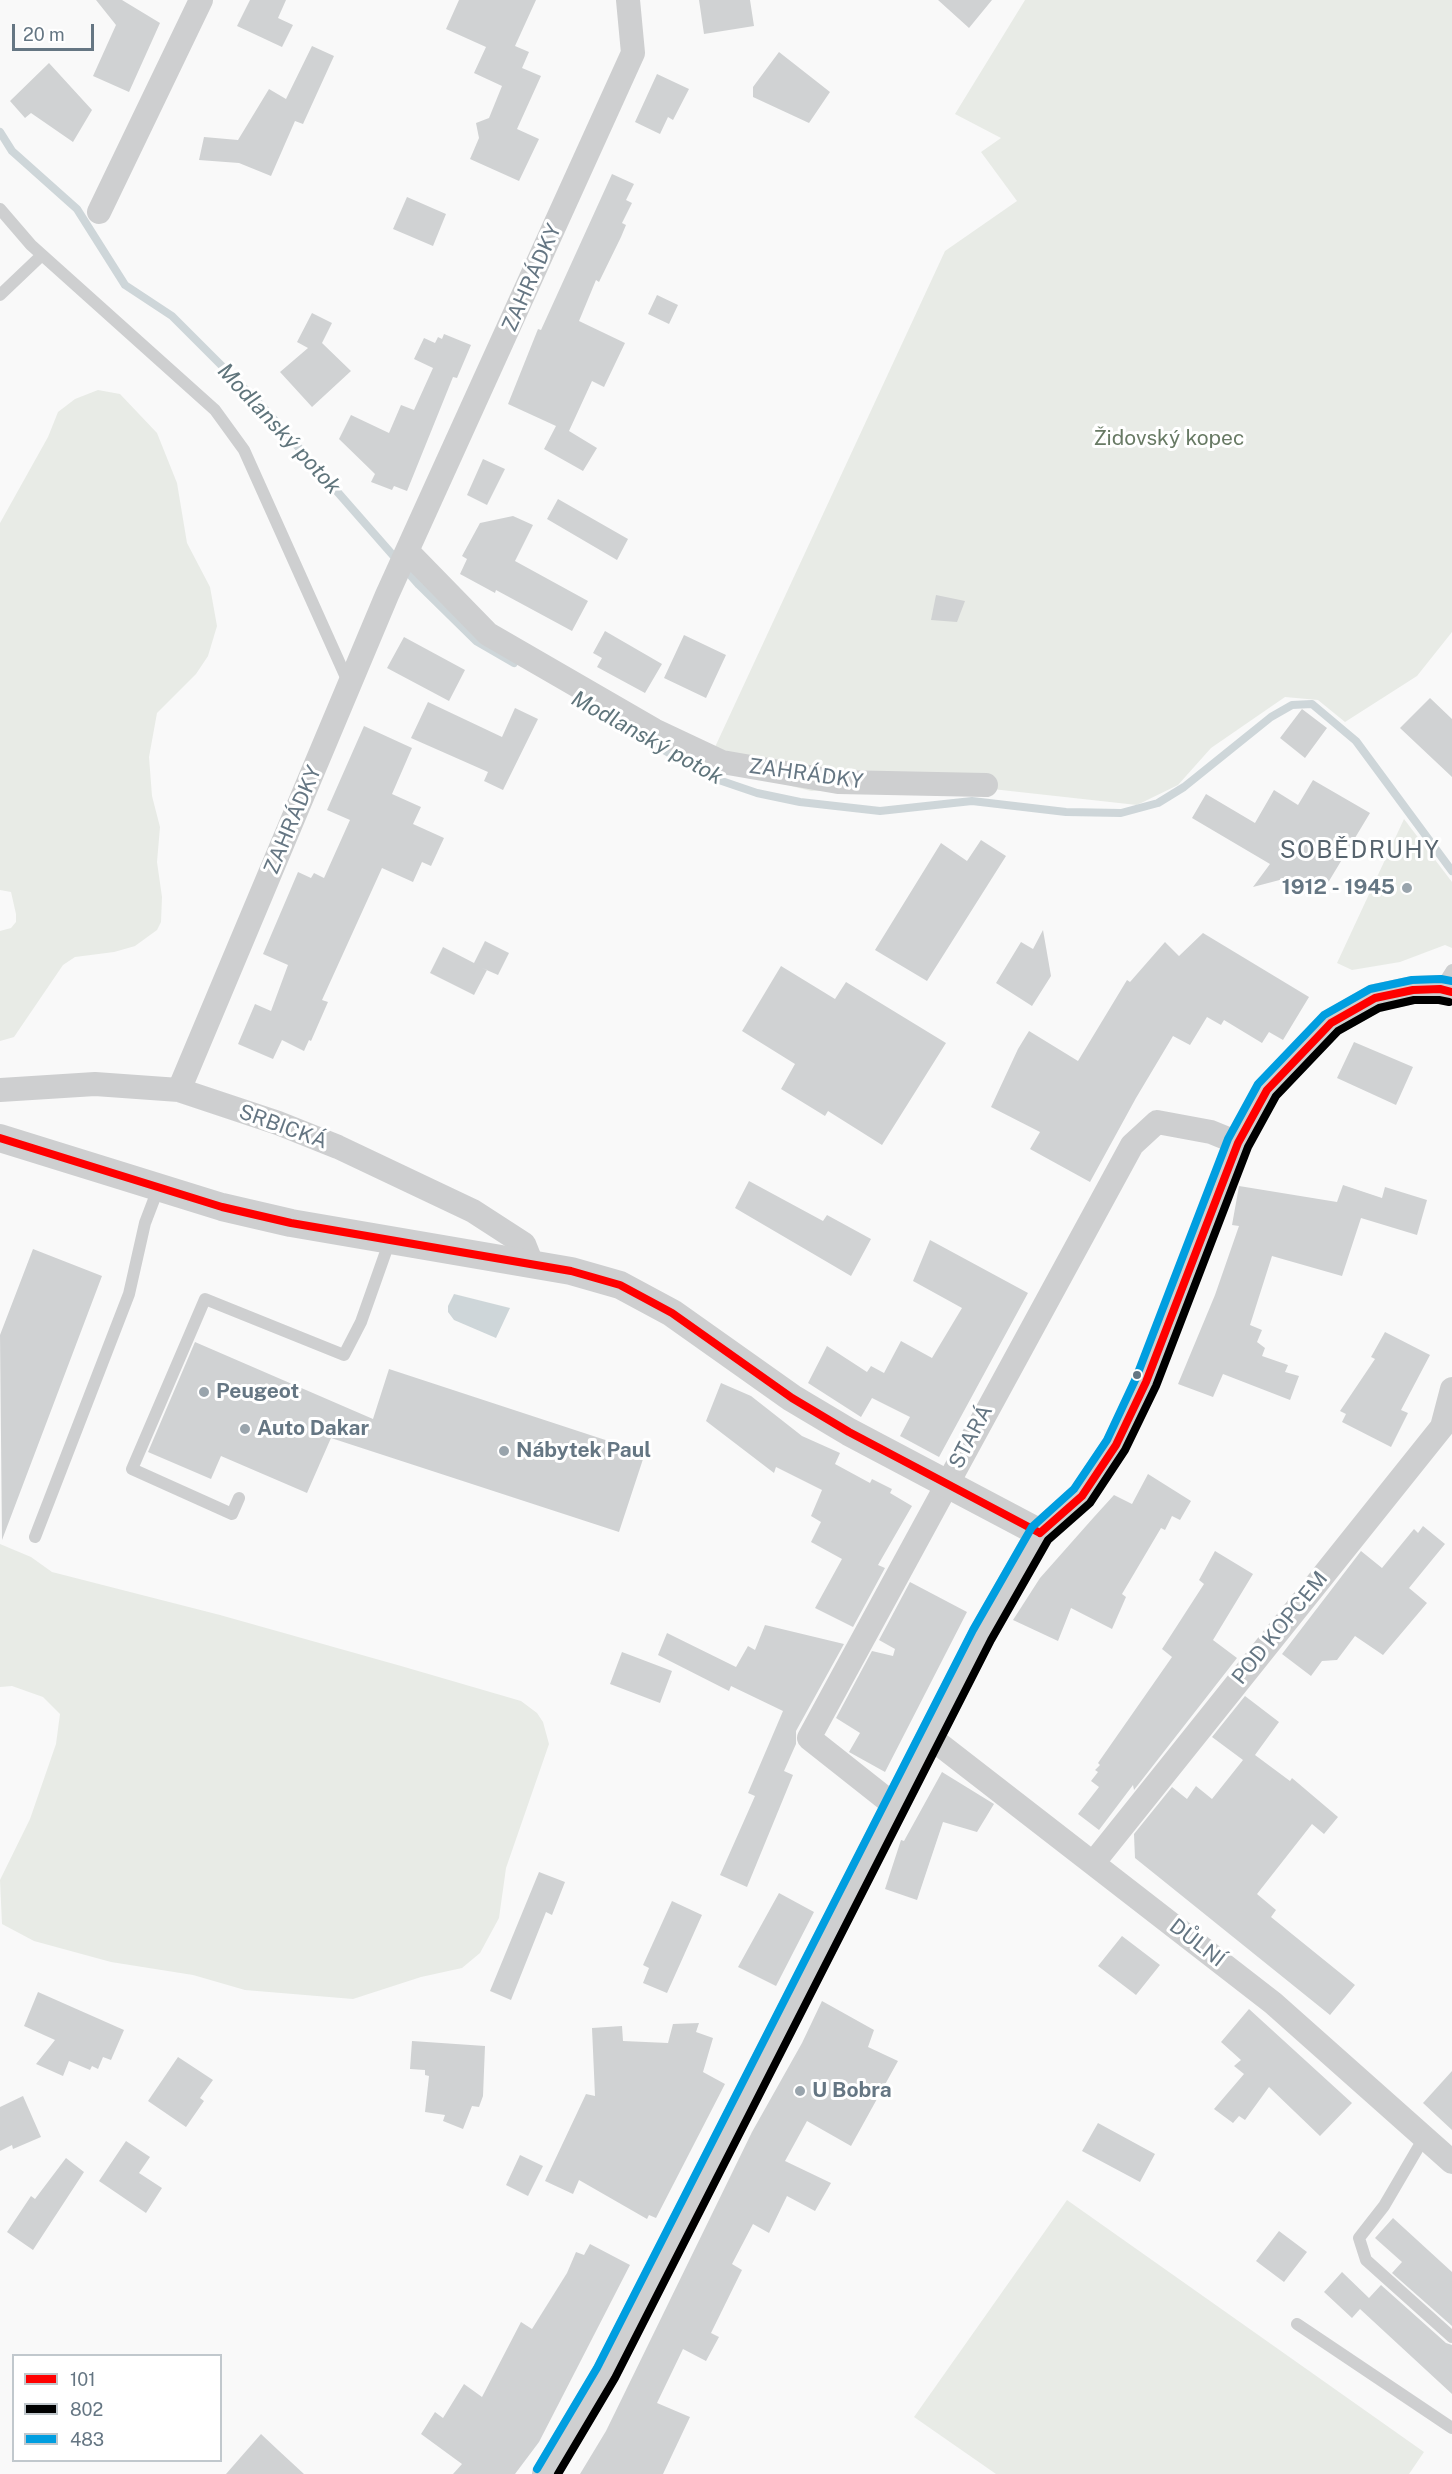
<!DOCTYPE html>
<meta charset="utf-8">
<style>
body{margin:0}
#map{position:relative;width:1452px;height:2474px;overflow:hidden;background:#f9f9f9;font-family:"Public Sans",sans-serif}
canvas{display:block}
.legend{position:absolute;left:12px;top:2354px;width:210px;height:108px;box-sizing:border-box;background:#fff;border:2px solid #c1c8cd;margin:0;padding:8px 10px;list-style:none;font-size:18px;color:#657683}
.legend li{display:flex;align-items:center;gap:12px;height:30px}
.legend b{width:30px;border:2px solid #c1c8cd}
.scale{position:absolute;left:12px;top:24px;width:82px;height:27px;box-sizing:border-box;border:3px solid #657683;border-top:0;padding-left:8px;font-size:18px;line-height:21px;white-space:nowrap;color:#657683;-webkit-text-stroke:4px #fff;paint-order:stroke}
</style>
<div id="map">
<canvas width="1452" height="2474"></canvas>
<ul class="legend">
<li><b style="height:8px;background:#f00"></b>101</li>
<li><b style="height:8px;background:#000"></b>802</li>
<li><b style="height:8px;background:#009ee0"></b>483</li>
</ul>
<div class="scale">20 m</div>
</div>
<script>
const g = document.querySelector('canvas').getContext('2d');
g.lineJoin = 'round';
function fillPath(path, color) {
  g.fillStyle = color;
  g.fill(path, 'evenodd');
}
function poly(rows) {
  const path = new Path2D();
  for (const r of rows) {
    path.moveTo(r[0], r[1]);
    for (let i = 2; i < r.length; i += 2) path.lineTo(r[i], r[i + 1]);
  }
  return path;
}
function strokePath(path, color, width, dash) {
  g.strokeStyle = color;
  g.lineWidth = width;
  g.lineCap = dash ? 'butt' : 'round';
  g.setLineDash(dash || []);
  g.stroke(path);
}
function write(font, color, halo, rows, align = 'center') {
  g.font = font + ' "Public Sans",sans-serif';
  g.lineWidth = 6;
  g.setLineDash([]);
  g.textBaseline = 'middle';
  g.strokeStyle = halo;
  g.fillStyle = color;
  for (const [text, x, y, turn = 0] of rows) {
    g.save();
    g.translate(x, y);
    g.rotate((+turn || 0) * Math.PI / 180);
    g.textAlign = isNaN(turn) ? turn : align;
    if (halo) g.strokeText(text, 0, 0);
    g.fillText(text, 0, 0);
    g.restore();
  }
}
fillPath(poly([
 [1025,0,1452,0,1452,632,1417,676,1345,722,1318,700,1285,697,1211,748,1178,785,1137,805,974,787,811,791,735,772,709,760,945,251,1017,201,981,152,1001,138,955,114],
 [98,390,120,394,157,433,177,483,187,543,210,587,217,626,208,656,196,674,157,713,149,757,152,796,160,827,157,862,162,897,161,922,157,930,135,946,114,952,75,957,63,965,14,1037,0,1041,0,931,11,928,16,922,16,914,11,892,0,890,0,523,48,437,58,412,75,399],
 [1404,819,1452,882,1452,948,1445,945,1400,962,1352,970,1337,963],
 [0,1544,31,1557,52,1572,220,1615,401,1666,521,1701,537,1713,543,1722,549,1744,506,1868,499,1918,480,1953,462,1968,421,1977,353,1999,245,1990,193,1975,111,1962,34,1941,2,1924,0,1880,30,1819,56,1744,60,1714,43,1697,12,1686,0,1687],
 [1067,2200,1424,2452,1409,2474,996,2474,914,2417]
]), '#e8ebe6');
fillPath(poly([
 [454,1294,510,1308,496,1338,454,1320,448,1312,448,1306]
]), '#ced6d9');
strokePath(poly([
 [0,132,12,151,77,209,125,285,172,316,263,407,419,585,476,641,514,663],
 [616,722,710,777,757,793,800,802,880,811,972,801,1066,812,1121,813,1158,803,1184,787,1271,717,1292,705,1312,704,1356,741,1452,871]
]), '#ced6d9', 8);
fillPath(poly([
 [96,0,122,0,160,23,129,92,93,76,116,25],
 [250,0,286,0,278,18,293,25,282,47,237,26],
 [459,0,536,0,515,46,529,52,522,68,541,76,517,129,539,139,519,181,470,159,479,138,476,123,489,118,502,86,474,73,486,47,446,29],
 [699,0,750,0,754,26,704,34],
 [938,0,992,0,969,28],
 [312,46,334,56,303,124,295,121,271,176,239,163,199,160,204,137,238,140,269,89,286,99],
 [779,52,830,92,809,123,753,97,753,87],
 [49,63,92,110,73,142,31,113,25,118,10,101],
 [657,74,689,89,673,120,668,117,660,134,635,122],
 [612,174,634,184,626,200,632,203,622,223,626,225,621,237,599,282,596,280,579,321,625,343,604,387,592,381,569,431,597,448,583,471,544,449,556,426,508,404,538,329,541,330],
 [407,197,446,214,433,246,393,229],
 [657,295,678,305,669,324,648,314],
 [312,313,332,323,322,343,351,371,312,407,280,372,308,348,297,342],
 [444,334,471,345,457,378,453,377,407,491,394,486,392,490,371,482,375,474,339,439,351,415,389,433,401,405,414,410,433,368,414,359,424,338,435,343,438,337,442,339],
 [483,459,505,469,487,505,467,495],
 [558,499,628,539,617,560,547,519],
 [513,516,533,525,515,561,588,601,572,631,496,590,495,593,460,574,467,559,462,556,480,523],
 [936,595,965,601,957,622,931,620],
 [605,631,662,664,645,693,597,667,602,658,593,653],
 [684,635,726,655,706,698,664,678],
 [404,637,465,670,449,701,387,668],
 [1430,698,1452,719,1452,777,1400,728],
 [428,702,502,737,515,708,538,719,503,790,484,781,488,772,411,738],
 [1302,709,1327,728,1305,758,1280,738],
 [364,726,412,748,392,794,421,807,413,824,444,838,431,866,422,862,413,882,382,868,322,1000,328,1002,311,1041,309,1040,304,1051,282,1040,273,1059,238,1044,255,1004,271,1011,288,965,263,954,298,872,311,878,314,873,324,878,350,820,327,810],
 [1313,780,1370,813,1320,896,1291,877,1253,887,1270,864,1192,818,1206,794,1255,823,1274,790,1298,805],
 [981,840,1006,856,927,981,875,950,941,843,967,861],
 [1043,930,1051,976,1032,1006,996,983,1021,942,1033,949],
 [1203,933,1309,997,1283,1040,1269,1032,1262,1043,1224,1020,1221,1025,1207,1017,1190,1045,1173,1036,1136,1098,1090,1182,1030,1149,1040,1132,991,1107,1018,1049,1029,1031,1078,1061,1127,980,1130,982,1165,942,1179,956],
 [485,941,509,953,498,975,482,968,487,970,474,995,430,973,443,947,474,963],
 [781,966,835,999,846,982,946,1043,882,1145,828,1111,825,1116,781,1089,795,1064,742,1031],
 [1354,1042,1413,1067,1396,1105,1337,1078],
 [749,1181,823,1221,827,1215,871,1239,851,1276,735,1208],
 [1343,1185,1382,1198,1385,1187,1427,1200,1417,1235,1361,1218,1342,1276,1272,1256,1250,1325,1262,1330,1257,1342,1265,1348,1262,1356,1288,1365,1285,1372,1299,1376,1290,1400,1223,1374,1213,1397,1178,1384,1215,1295,1239,1226,1232,1225,1239,1186,1337,1202],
 [930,1240,1028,1293,939,1457,900,1436,910,1417,872,1398,861,1417,808,1383,827,1346,867,1372,871,1366,884,1373,901,1341,932,1358,962,1308,913,1281],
 [33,1249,102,1276,2,1540,0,1335],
 [1385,1332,1430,1355,1401,1410,1408,1413,1391,1447,1342,1422,1346,1414,1340,1411,1375,1359,1371,1357],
 [195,1342,373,1419,389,1369,645,1453,619,1532,331,1438,307,1493,221,1456,211,1479,148,1452],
 [721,1383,751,1396,802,1436,840,1453,835,1464,870,1483,872,1479,892,1489,890,1493,912,1506,878,1565,885,1568,853,1627,815,1608,842,1559,811,1542,821,1522,811,1516,822,1490,776,1467,774,1473,706,1421],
 [1148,1474,1191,1501,1180,1520,1172,1516,1165,1530,1161,1528,1122,1594,1126,1597,1112,1629,1071,1608,1058,1641,1013,1620,1040,1578,1094,1517,1114,1495,1132,1504],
 [1423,1526,1445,1544,1409,1588,1427,1603,1383,1655,1355,1636,1337,1660,1322,1661,1311,1676,1282,1654,1361,1551,1382,1568,1414,1529,1418,1533],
 [1215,1551,1253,1574,1213,1640,1237,1658,1134,1790,1133,1785,1099,1830,1078,1814,1099,1787,1091,1781,1098,1772,1095,1770,1100,1765,1098,1763,1172,1657,1162,1649,1204,1584,1199,1580],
 [910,1582,967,1612,885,1772,849,1752,860,1733,836,1718,872,1651,893,1656,895,1649,879,1640],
 [765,1625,844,1644,796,1731,796,1744,784,1771,793,1775,747,1887,720,1875,755,1796,748,1793,783,1711,731,1686,729,1691,658,1655,667,1633,736,1667,748,1646,755,1650],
 [622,1652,672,1671,660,1703,610,1684],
 [1245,1696,1279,1722,1255,1755,1290,1781,1292,1778,1338,1817,1324,1834,1312,1824,1257,1894,1276,1910,1271,1917,1355,1985,1330,2015,1135,1858,1134,1834,1172,1787,1187,1799,1196,1786,1212,1799,1243,1760,1212,1737],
 [942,1772,994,1804,977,1832,943,1822,917,1900,885,1889,901,1840,904,1841],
 [539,1872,565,1882,552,1915,546,1912,511,2000,490,1991],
 [779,1893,814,1912,776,1986,738,1967],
 [672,1901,702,1915,667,1993,643,1983,649,1968,643,1965],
 [1122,1936,1160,1965,1136,1995,1098,1966],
 [38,1992,124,2030,111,2060,103,2057,98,2069,92,2066,90,2070,69,2061,63,2076,36,2064,55,2040,24,2026],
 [822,2001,874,2030,868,2047,898,2061,851,2146,807,2121,785,2161,831,2183,815,2211,787,2196,769,2233,753,2224,732,2264,742,2270,711,2333,719,2337,706,2361,683,2349,657,2403,690,2417,663,2474,580,2474,606,2431,752,2132,802,2043],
 [1249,2009,1352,2103,1320,2136,1269,2087,1245,2120,1239,2116,1233,2123,1214,2109,1244,2074,1234,2066,1241,2060,1221,2042],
 [699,2023,696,2032,713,2038,703,2072,725,2084,656,2218,649,2215,647,2219,579,2180,573,2194,545,2181,586,2094,595,2096,592,2028,622,2026,623,2041,668,2043,673,2024],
 [412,2041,485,2046,483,2096,479,2107,472,2106,463,2129,443,2121,445,2115,425,2112,429,2076,425,2075,425,2070,410,2069],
 [178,2057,213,2080,200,2098,204,2101,186,2127,148,2101],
 [1452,2071,1452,2130,1423,2103],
 [23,2096,41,2137,13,2149,12,2145,0,2151,0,2107],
 [1098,2123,1155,2154,1140,2182,1082,2151],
 [126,2141,150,2157,139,2173,162,2188,146,2213,99,2181],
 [520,2155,543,2166,528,2196,506,2185],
 [66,2158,84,2172,33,2250,7,2232,31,2196,35,2199],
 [1393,2218,1452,2272,1452,2326,1392,2273,1402,2262,1375,2238],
 [1279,2231,1307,2252,1284,2282,1256,2261],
 [590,2244,630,2265,539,2442,515,2474,453,2474,462,2464,421,2434,435,2412,443,2418,464,2384,482,2397,521,2322,532,2329,567,2273,576,2252,584,2255],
 [1342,2272,1369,2298,1381,2285,1446,2343,1452,2345,1452,2394,1360,2309,1352,2318,1324,2292],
 [261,2434,278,2450,304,2474,226,2474]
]), '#d0d2d3');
strokePath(poly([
 [0,209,31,245,215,410,244,450,349,684],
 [0,295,42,255],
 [1440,989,1452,970],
 [239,1498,232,1514,132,1469,205,1299,344,1355,361,1322,390,1240],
 [35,1537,129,1294,145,1223,158,1189],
 [1425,2136,1384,2206,1359,2238,1366,2260,1452,2337],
 [1297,2324,1452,2428]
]), '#cecfd0', 12);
strokePath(poly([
 [99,212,201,0],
 [407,551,488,634,654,730,722,762,838,782,986,785],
 [0,1090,95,1084,179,1090,278,1123,338,1147,473,1211,524,1244,532,1264],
 [179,1090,387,595,633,53,628,0],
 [930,1737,1273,2003,1452,2162],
 [895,1806,809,1738,1132,1145,1157,1122,1211,1132,1238,1143],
 [1094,1862,1442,1427,1452,1389]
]), '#cecfd0', 24);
strokePath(poly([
 [0,1138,222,1207,291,1223,571,1271,620,1285,672,1313,792,1398,849,1432,1040,1533],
 [546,2474,606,2373,982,1635,1040,1533,1082,1496,1116,1445,1146,1382,1238,1143,1267,1090,1331,1023,1375,998,1413,990,1440,989,1452,992]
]), '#cecfd0', 28);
strokePath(poly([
 [0,1138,222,1207,291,1223,571,1271,620,1285,672,1313,792,1398,849,1432,1040,1533],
 [1040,1533,1082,1496,1116,1445,1146,1382,1238,1143,1267,1090,1331,1023,1375,998,1413,990,1440,989,1452,992]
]), '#f00', 8);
strokePath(poly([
 [558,2474,615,2378,991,1640,1048,1540,1090,1503,1125,1450,1156,1386,1248,1147,1276,1096,1338,1031,1379,1008,1414,1000,1439,1000,1449,1002]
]), '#000', 8);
strokePath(poly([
 [537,2469,597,2368,973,1630,1032,1527,1074,1489,1107,1440,1136,1378,1228,1139,1258,1084,1324,1015,1370,989,1412,980,1441,979,1452,981]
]), '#009ee0', 8);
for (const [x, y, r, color] of [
 [1407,888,6,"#99a4ac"],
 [1137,1375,5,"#657683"],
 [204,1392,6,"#99a4ac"],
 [245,1429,6,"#99a4ac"],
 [504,1451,6,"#99a4ac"],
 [800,2091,6,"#99a4ac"]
]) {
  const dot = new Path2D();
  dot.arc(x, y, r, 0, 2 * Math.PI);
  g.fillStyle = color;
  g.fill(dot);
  strokePath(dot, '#fff', 2);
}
write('21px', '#657683', '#fff', [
 ["ZAHRÁDKY",532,278,-66],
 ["ZAHRÁDKY",806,774,8],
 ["ZAHRÁDKY",293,820,-67],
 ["SRBICKÁ",283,1127,20],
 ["STARÁ",971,1437,-62],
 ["POD KOPCEM",1280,1628,-51],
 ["DŮLNÍ",1197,1943,38]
]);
write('21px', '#687a64', '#fff', [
 ["Židovský kopec",1169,439]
]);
write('bold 21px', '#657683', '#fff', [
 ["1912 - 1945",1395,888,"right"],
 ["Peugeot",216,1392],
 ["Auto Dakar",257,1429],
 ["Nábytek Paul",516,1451],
 ["U Bobra",812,2091]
], 'left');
write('italic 22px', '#60757c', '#fff', [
 ["Modlanský potok",279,429,47],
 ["Modlanský potok",647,738,29]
]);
g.letterSpacing = '1.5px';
write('24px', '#57646e', '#fff', [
 ["SOBĚDRUHY",1360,851]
]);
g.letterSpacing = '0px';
</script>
